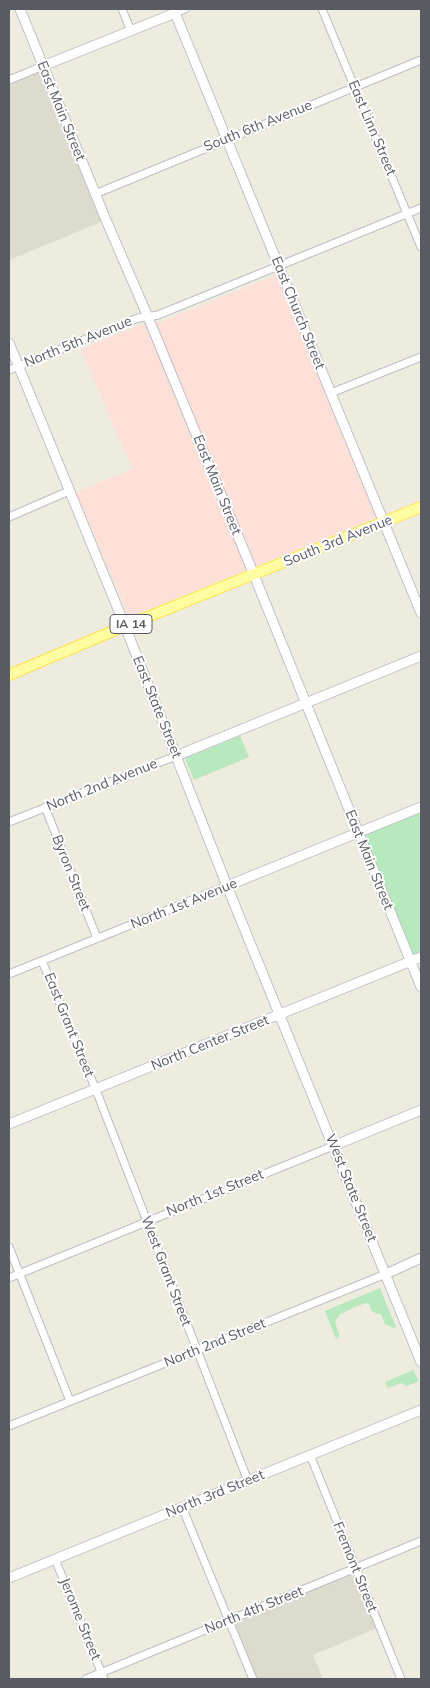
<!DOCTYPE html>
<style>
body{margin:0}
#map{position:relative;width:430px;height:1688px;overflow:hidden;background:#edecdf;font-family:Mulish,sans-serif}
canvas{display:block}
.frame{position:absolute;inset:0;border:10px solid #585b62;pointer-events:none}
</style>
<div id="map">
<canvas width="430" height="1688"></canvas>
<div class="frame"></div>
</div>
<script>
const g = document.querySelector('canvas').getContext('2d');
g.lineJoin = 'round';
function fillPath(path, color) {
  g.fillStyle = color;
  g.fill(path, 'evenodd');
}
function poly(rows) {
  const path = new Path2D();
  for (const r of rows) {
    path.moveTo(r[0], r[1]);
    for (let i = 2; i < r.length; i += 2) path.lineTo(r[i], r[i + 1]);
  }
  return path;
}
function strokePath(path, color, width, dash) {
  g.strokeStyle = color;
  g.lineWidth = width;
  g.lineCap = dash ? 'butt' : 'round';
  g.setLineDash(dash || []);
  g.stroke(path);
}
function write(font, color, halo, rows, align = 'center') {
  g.font = font + ' Mulish,sans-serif';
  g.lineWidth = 4;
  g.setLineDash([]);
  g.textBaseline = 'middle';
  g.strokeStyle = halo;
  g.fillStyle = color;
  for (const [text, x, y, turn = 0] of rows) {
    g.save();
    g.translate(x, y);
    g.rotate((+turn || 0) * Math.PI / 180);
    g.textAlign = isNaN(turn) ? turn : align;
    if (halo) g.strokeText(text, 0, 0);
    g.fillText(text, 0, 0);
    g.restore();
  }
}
fillPath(poly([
 [43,66,106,220,9,260,9,80],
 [356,1568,380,1627,313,1655,323,1679,253,1679,229,1620]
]), '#dddbce');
fillPath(poly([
 [276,275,378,517,129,617,76,492,132,469,81,349,138,326,163,321]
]), '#fee0d8');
fillPath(poly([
 [240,736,249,757,194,780,185,758],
 [421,807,421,957,411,962,358,832],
 [380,1288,396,1327,394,1328,385,1324,381,1314,375,1313,371,1310,369,1304,365,1303,340,1314,335,1322,340,1337,336,1339,325,1311],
 [413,1370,419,1381,407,1386,401,1383,388,1388,385,1382]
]), '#b8e8be');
const street = poly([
 [122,9,131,31],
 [322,9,421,247],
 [175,13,185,9],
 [9,80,43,66],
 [95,194,421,60],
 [9,370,138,318,158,315,421,208],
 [331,393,421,357],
 [9,517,69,491],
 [45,807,97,938],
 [9,822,176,756],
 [42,961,96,1090,248,1481],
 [9,974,227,886],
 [9,1247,70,1401],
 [9,1278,333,1146],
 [9,1426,386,1274],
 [310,1455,401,1679],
 [182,1507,253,1679],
 [55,1559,104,1679],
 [86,1679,421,1541]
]);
const secondary = poly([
 [20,9,106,220,148,317,254,575,421,987],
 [43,66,175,13,421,613],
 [9,343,125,626,227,886,421,1362],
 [176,756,421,656],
 [227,886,421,807],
 [9,1124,421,957],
 [333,1146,421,1110],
 [386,1274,421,1258],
 [9,1578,421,1410]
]);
const primary = poly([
 [9,675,125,626,421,507]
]);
strokePath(street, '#bcbec5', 9);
strokePath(secondary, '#bcbfc7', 11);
strokePath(primary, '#ffe246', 12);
strokePath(street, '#fff', 7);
strokePath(secondary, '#fff', 9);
strokePath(primary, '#fffca2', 10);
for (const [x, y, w] of [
 [131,624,42]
]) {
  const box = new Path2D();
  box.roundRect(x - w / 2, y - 9.5, w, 19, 4);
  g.fillStyle = '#fff';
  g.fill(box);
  strokePath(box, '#585b62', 1);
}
write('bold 12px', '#585b62', null, [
 ["IA 14",131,624]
]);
write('14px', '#585b62', '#fff', [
 ["East Main Street",61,111,68],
 ["South 6th Avenue",258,126,-22],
 ["East Linn Street",372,128,67],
 ["East Church Street",298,313,68],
 ["North 5th Avenue",78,342,-22],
 ["East Main Street",217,485,68],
 ["South 3rd Avenue",338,541,-22],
 ["East State Street",157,707,68],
 ["North 2nd Avenue",102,785,-22],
 ["East Main Street",369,860,68],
 ["Byron Street",71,873,68],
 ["North 1st Avenue",184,904,-22],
 ["East Grant Street",69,1025,68],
 ["North Center Street",210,1043,-22],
 ["West State Street",351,1188,68],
 ["North 1st Street",215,1193,-22],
 ["West Grant Street",166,1271,69],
 ["North 2nd Street",215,1343,-22],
 ["North 3rd Street",215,1494,-22],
 ["Fremont Street",355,1567,68],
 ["North 4th Street",254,1610,-22],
 ["Jerome Street",80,1619,68]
]);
</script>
